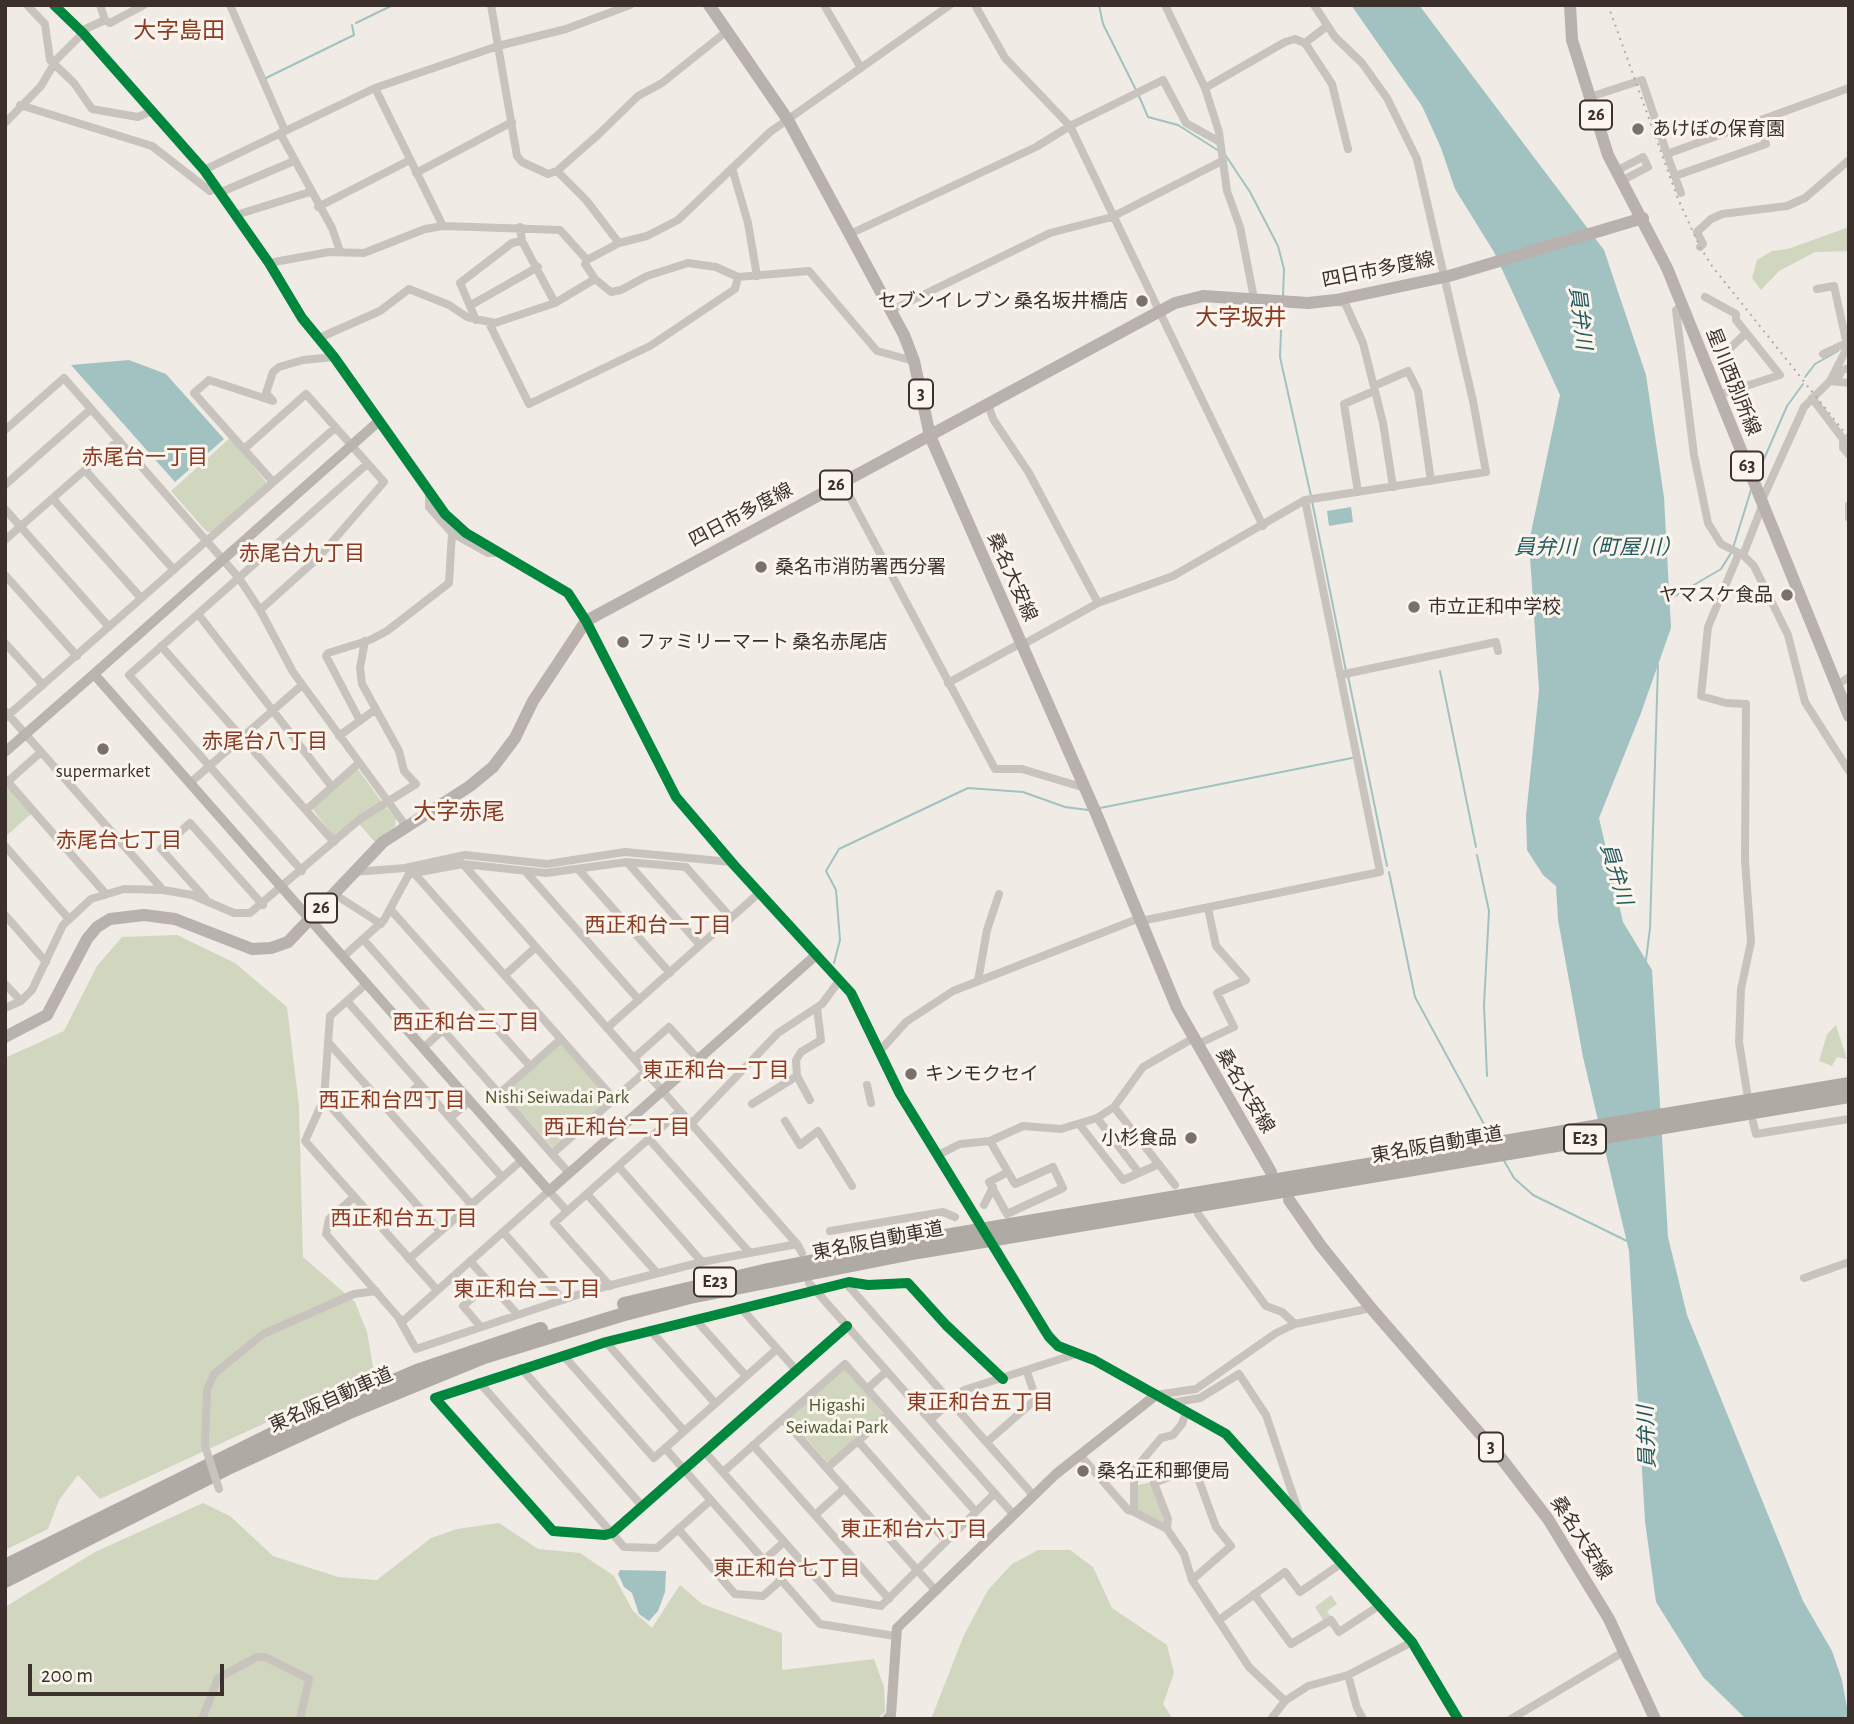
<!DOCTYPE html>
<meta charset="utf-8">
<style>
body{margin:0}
#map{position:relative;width:1854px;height:1724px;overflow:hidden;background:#f0ebe5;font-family:"Alegreya Sans",sans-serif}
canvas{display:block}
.frame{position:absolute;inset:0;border:7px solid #3b302b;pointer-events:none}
.scale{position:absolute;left:28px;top:1664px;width:196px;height:32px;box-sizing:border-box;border:4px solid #3b302b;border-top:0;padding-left:9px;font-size:21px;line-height:24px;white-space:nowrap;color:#3b302b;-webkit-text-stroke:5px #fbf5ee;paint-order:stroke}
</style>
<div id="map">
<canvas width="1854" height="1724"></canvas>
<div class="frame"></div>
<div class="scale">200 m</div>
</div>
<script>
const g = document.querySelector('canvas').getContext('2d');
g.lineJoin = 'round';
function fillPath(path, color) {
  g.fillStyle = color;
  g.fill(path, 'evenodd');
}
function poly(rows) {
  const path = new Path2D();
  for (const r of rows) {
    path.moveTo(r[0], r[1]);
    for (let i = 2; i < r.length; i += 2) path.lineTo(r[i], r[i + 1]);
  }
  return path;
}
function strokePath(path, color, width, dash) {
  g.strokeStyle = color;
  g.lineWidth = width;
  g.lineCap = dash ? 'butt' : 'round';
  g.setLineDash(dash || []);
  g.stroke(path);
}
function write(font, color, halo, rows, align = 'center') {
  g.font = font + ' "Alegreya Sans","Noto Sans JP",sans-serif';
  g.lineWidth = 6;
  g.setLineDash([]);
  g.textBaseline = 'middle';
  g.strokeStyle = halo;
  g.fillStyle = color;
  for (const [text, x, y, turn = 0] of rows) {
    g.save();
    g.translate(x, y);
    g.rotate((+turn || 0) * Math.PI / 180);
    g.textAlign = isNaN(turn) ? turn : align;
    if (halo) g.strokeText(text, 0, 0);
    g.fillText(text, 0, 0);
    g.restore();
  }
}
fillPath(poly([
 [1849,227,1849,251,1815,252,1779,271,1761,290,1752,278,1757,260,1772,251,1788,249],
 [230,438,267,483,212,532,207,532,171,491],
 [357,768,382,802,336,837,333,836,312,808],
 [9,788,32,813,5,837,5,789],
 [386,807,396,818,395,826,375,842,359,824],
 [177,935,235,963,287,1007,299,1106,303,1257,355,1302,367,1332,374,1373,100,1499,78,1475,59,1500,48,1529,5,1550,5,1058,64,1031,97,966,122,937],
 [1836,1025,1847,1059,1837,1057,1832,1066,1819,1061,1827,1034],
 [560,1044,609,1098,554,1149,504,1094],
 [843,1369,846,1369,884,1415,829,1464,788,1418],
 [1152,1482,1168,1524,1166,1527,1135,1511,1134,1486],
 [203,1503,230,1516,273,1556,338,1577,377,1580,431,1538,457,1529,499,1523,538,1549,580,1553,614,1576,633,1611,652,1628,680,1585,702,1604,782,1633,782,1670,874,1659,884,1687,885,1712,877,1719,5,1719,5,1607,95,1552],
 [1038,1550,1070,1550,1093,1567,1112,1608,1167,1645,1174,1673,1163,1704,1173,1719,931,1719,964,1635,988,1590,1012,1564],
 [1331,1595,1337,1604,1327,1611,1331,1617,1324,1622,1315,1607]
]), '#d1d6bf');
fillPath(poly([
 [1351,5,1419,5,1604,250,1646,375,1664,497,1671,628,1641,713,1599,818,1623,922,1652,970,1668,1237,1687,1315,1803,1601,1832,1651,1842,1680,1849,1719,1746,1719,1703,1677,1656,1602,1645,1521,1629,1251,1583,1057,1558,920,1556,886,1543,875,1527,850,1526,816,1539,690,1529,542,1560,395,1494,252,1455,189,1441,148,1422,106],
 [129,360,166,374,224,439,175,482,71,365],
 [1351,507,1353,522,1329,526,1327,511],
 [620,1570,666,1571,665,1592,658,1611,649,1621,639,1614,632,1593,624,1587,618,1574]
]), '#a1c2c1');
strokePath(poly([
 [1099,5,1103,24,1136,90],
 [356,23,393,5],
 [266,78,354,35,352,25],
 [1139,96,1148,117,1178,125,1219,151],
 [1226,156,1250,192,1278,246,1284,269,1283,297],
 [1282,306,1280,357,1311,496],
 [1805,377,1815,364,1838,351],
 [1757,475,1787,406,1803,384],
 [1312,501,1346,671],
 [1733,548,1751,490],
 [1670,599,1721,569,1731,553],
 [1440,671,1476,847],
 [1348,676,1387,866],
 [1100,808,1352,758],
 [1477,855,1489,911,1484,1005,1487,1076],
 [1389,872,1415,997,1492,1139],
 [1646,960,1650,928,1658,665],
 [834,963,840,940,836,890,826,871,839,849,968,788,1023,792,1065,807,1088,810],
 [1503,1159,1514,1178,1533,1195,1627,1241]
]), '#a1c2c1', 2);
strokePath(poly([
 [27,5,45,24,50,60,74,83,92,109,138,117,152,111],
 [100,5,105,20],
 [230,5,285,131],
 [491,5,517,156,522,162,548,174,557,171,599,134,638,96,662,83,727,31],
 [824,5,861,68],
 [975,5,1005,58,1070,126,1263,526],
 [1165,5,1205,88,1219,132,1227,191,1240,227,1254,298],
 [1327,26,1305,43,1332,84,1348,149],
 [81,31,105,20,110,23,144,5],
 [53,63,83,33],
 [375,88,443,226],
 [1205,88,1285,42,1295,39,1305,43],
 [1590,97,1642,80,1667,154,1849,88],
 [20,105,152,146,210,191,216,189],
 [5,123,41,86,54,64],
 [280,133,332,228,340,251],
 [1667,154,1681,193],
 [732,168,748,223,757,276],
 [204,170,375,88,498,46,566,29,630,5],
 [557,171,586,200,619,243],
 [1616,171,1643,157,1648,167,1621,181],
 [416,173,512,122],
 [1675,176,1766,144,1758,121],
 [219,193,294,161],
 [318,207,410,160],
 [236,215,310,192],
 [850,234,1036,147,1070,126,1163,80,1186,123,1220,142],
 [1700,247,1703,244,1697,232,1711,219,1722,214,1787,206,1805,198,1849,160],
 [587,260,619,243,647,236,678,220,770,132,950,5],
 [269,263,329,252,364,253,425,229,443,226,560,230,587,260,585,264,595,279,611,292,621,290,647,276,688,263,716,267,738,277,809,271,877,351,914,361],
 [1817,289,1834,286,1847,345],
 [1705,297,1736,314,1736,320,1780,375,1718,395],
 [1338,302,1345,303,1363,343,1383,423,1393,487],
 [555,303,595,279],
 [471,305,538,267],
 [1682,306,1676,310,1694,455,1708,523,1721,544,1743,555,1754,566,1788,635,1805,702,1849,771],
 [892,310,1050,233,1112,217,1222,161],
 [476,320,460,283,512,243,522,241],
 [489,323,529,404,650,346,735,289,738,277],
 [319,338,380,311,409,289,449,305,467,317,495,323,555,303,522,241,520,227],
 [1823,354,1846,343],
 [1723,355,1746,333],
 [1837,380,1842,370,1849,368],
 [1830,381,1849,383],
 [1374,386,1408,371,1418,391,1431,481],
 [1812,398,1843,439,1843,448,1849,455],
 [988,404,993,419,1029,473,1098,603],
 [5,430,64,378,239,578,260,610,293,672,406,826],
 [244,449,306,394,384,482,319,557,260,610],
 [85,470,174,570],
 [273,482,194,393,209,380,273,401,266,393,273,372,279,367,303,360,334,357],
 [842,482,995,769,1022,769,1085,788],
 [5,485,91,409],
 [1358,492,1344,404,1374,391],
 [429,493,429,507,452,533],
 [53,499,141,598],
 [1762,500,1804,407,1830,381,1849,344],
 [1849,505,1849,518],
 [5,509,109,627],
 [5,540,119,440],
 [1739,553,1708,627,1701,696,1726,703,1746,704,1745,860,1751,942,1741,989,1739,1042,1747,1092],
 [1743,555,1763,504],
 [5,575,77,656],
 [198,614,332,787],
 [5,643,43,685],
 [1022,645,1098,603,1173,576,1305,500,1486,472,1473,401,1417,159,1387,98,1362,63,1335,37,1314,5],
 [161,646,334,842],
 [1340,675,1496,642,1498,651],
 [948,683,1021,643],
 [1837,685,1849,677],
 [5,711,163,890],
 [5,718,335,428],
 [360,721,326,656,328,653,370,640,387,631,449,583,452,533,488,553,499,553],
 [339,736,376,709],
 [8,782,105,893],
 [190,783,302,685],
 [5,784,41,752],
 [306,810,359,763],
 [5,846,68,918],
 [627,862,700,945],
 [463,864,797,1244,802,1253],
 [578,869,670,973],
 [302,871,129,675,367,464],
 [354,872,405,868,465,855,547,864,625,852,731,862],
 [526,872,639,1000],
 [414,873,614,1099],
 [334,894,381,924],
 [205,898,161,849,190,823,263,905],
 [390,909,530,1066],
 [5,915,46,962],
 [1141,921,1380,872,1305,500],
 [363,939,552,1154,646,1071],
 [343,957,384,920,409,874,463,864,546,873,627,862,686,867,731,918],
 [505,975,536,947],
 [978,981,987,930,999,894],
 [5,984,21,1001],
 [366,984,330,1016,324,1099,305,1141,437,1290],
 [347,1001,502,1177],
 [5,1008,21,1001,32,990,63,925,91,899,124,889,163,890,192,895,234,913,250,913,360,819,416,784,404,771,399,751,362,684,360,668,365,641],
 [607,1028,759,893],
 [328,1042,471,1204],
 [1196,1045,1234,1027,1217,993,1246,980,1216,946,1208,908],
 [423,1048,443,1030],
 [879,1052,906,1022,953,991,1140,918],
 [634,1058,669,1027,699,1060],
 [867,1085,871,1103],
 [499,1094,561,1039],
 [324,1099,440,1231],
 [810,1100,797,1076,796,1060,801,1052,821,1040,817,1008],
 [752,1104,797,1076],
 [1114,1107,1175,1185],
 [390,1112,420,1084],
 [450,1118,470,1101],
 [1097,1118,1139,1173,1159,1164],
 [785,1121,800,1145,818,1131,852,1186],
 [1753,1122,1756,1134,1849,1119],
 [691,1124,778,1033,822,1004,839,981],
 [1079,1124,1123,1180,1139,1173],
 [649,1139,749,1252],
 [990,1141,1008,1172,989,1182,1007,1214,1063,1188,1053,1167,1015,1184,1008,1172],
 [552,1154,569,1173],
 [938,1155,960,1144,990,1141,1023,1126,1061,1129,1097,1118,1114,1107,1143,1067,1192,1039],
 [618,1166,702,1262],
 [587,1194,657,1273],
 [354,1197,329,1219,326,1234,398,1317,416,1349,592,1290,702,1262,797,1244],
 [984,1205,993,1187],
 [1198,1214,1266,1306,1282,1312,1295,1324],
 [830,1231,943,1212,955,1217],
 [503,1232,563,1300],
 [409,1259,522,1160],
 [470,1261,517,1314],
 [1804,1278,1849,1262],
 [845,1282,1033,1495],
 [809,1283,1013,1514],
 [610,1286,554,1223,680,1111],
 [741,1308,796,1370],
 [695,1319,746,1376],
 [402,1322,549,1191,567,1211],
 [480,1326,463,1306,490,1283],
 [847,1326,612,1533,605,1535,553,1531,435,1398,606,1342,849,1282,868,1285,908,1283,946,1325,1003,1379],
 [650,1330,715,1403],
 [606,1342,684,1431],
 [563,1355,654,1458,777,1349],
 [521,1368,642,1506],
 [479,1382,624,1547,657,1548,711,1500],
 [867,1389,887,1371],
 [1156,1395,1196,1389,1276,1333,1295,1324,1371,1308],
 [1171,1403,1200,1398,1239,1374,1266,1415,1299,1513],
 [1186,1412,1182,1424,1173,1435,1161,1438,1134,1470,1134,1512,1167,1529,1184,1554,1192,1580,1249,1667,1285,1701],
 [783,1419,935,1590],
 [930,1420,964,1390,1076,1354],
 [858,1441,946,1541],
 [987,1442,1036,1399,1027,1372],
 [753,1445,889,1599],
 [205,1446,207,1390,214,1374,263,1334,354,1294,376,1291],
 [665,1448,820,1624,895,1636],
 [704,1451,834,1598,881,1606,995,1493],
 [1080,1455,1128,1510,1134,1512],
 [827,1468,889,1414],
 [723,1472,845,1364,976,1512],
 [815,1515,845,1488],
 [678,1529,735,1594,763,1596,781,1580],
 [1167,1529,1168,1519,1154,1483,1194,1467,1216,1527,1231,1546,1192,1580],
 [764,1560,784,1542],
 [1254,1594,1291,1644,1331,1620,1339,1632,1380,1605],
 [1219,1620,1285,1572,1300,1592,1342,1563],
 [1348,1675,1357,1708,1363,1719],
 [202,1719,218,1678,257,1657,265,1657,309,1679,300,1719],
 [1271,1719,1285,1701,1308,1686,1348,1675,1412,1642],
 [1511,1719,1625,1651]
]), '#c9c3be', 8);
strokePath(poly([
 [54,5,83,33,204,170,269,263,302,318,334,357,445,514,466,533,568,593,586,621,676,797,734,865,851,993,900,1094,980,1224],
 [379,421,94,674,549,1191,815,956],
 [5,752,94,674],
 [995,1248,1045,1331,1058,1346,1094,1360,1226,1434,1412,1642,1458,1719],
 [887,1719,891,1715,897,1628,1056,1474,1156,1395]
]), '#bab3ae', 10);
strokePath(poly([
 [709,5,788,120,904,335,914,361,930,436,1096,813,1177,1008,1271,1172],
 [1570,5,1572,40,1608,155,1667,268,1849,716],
 [5,1037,47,1015,87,939,97,927,110,919,144,915,175,919,252,949,271,948,288,942,383,842,470,786,493,767,515,738,533,701,586,621,1175,303,1203,296,1308,303,1336,300,1449,276,1643,218],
 [1289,1200,1321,1246,1371,1308,1501,1458,1548,1519,1609,1619,1655,1719]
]), '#b8b1ad', 12);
strokePath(poly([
 [624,1304,768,1270,915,1241,1849,1084],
 [5,1566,286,1427,417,1371,541,1329],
 [5,1581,226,1469,352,1411,484,1357,621,1315,690,1297,918,1252,1849,1096]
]), '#afaaa4', 14);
strokePath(poly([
 [1608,5,1678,199,1700,247,1712,266,1849,438]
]), '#b1aca8', 2, [2, 5]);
strokePath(poly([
 [205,1446,219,1489]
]), '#c9c3be', 8);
strokePath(poly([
 [54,5,83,33,204,170,269,263,302,318,334,357,445,514,466,533,568,593,586,621,676,797,734,865,851,993,900,1094,1049,1337,1058,1346,1094,1360,1226,1434,1412,1642,1458,1719],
 [847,1326,612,1533,605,1535,553,1531,435,1398,606,1342,849,1282,868,1285,908,1283,946,1325,1003,1379]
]), '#00873e', 10);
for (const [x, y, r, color] of [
 [1638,129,7,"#7a716c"],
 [1142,301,7,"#7a716c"],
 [761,567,7,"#7a716c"],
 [1787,595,7,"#7a716c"],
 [1414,607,7,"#7a716c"],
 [623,642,7,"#7a716c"],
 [103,749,7,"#7a716c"],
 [911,1074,7,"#7a716c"],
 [1191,1138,7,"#7a716c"],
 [1083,1471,7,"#7a716c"]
]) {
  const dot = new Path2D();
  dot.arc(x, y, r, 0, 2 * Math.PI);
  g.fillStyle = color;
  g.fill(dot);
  strokePath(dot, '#fbf5ee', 2.5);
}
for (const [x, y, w] of [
 [1596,115,32],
 [921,394,24],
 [1747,466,32],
 [836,485,32],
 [321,908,32],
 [1585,1139,42],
 [715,1282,42],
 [1491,1447,24]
]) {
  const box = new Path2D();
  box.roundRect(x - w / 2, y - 14.5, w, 29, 5);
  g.fillStyle = '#fbf5ee';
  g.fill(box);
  strokePath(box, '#3b302b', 2);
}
write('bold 18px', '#3b302b', null, [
 ["26",1596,115],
 ["3",921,394],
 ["63",1747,466],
 ["26",836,485],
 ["26",321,908],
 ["E23",1585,1139],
 ["E23",715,1282],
 ["3",1491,1447]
]);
write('19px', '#3b302b', '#fbf5ee', [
 ["あけぼの保育園",1652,129],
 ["セブンイレブン 桑名坂井橋店",1128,301,"right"],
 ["桑名市消防署西分署",775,567],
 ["ヤマスケ食品",1773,595,"right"],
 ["市立正和中学校",1428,607],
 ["ファミリーマート 桑名赤尾店",637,642],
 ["supermarket",103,771,"center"],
 ["キンモクセイ",925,1074],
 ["小杉食品",1177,1138,"right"],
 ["桑名正和郵便局",1097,1471]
], 'left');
write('19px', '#3b302b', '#fbf5ee', [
 ["四日市多度線",1378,270,-11],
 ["星川西別所線",1733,382,68],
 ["四日市多度線",741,515,-28],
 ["桑名大安線",1012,577,66],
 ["桑名大安線",1245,1091,59],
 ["東名阪自動車道",1437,1145,-10],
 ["東名阪自動車道",878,1241,-11],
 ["東名阪自動車道",331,1400,-24],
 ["桑名大安線",1581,1538,57]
]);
write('19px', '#4a5a2e', '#fbf5ee', [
 ["Nishi Seiwadai Park",557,1097],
 ["Higashi",837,1405],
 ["Seiwadai Park",837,1427]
]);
write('italic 21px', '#1f5a5e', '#fbf5ee', [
 ["員弁川",1580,318,83],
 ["員弁川（町屋川）",1598,548],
 ["員弁川",1616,874,73],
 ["員弁川",1647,1437,-92]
]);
write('21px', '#8c3b22', '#fbf5ee', [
 ["赤尾台一丁目",145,458],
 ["赤尾台九丁目",302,554],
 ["赤尾台八丁目",265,742],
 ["赤尾台七丁目",119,841],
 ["西正和台一丁目",658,926],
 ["西正和台三丁目",466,1023],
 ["東正和台一丁目",716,1071],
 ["西正和台四丁目",392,1101],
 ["西正和台二丁目",617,1128],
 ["西正和台五丁目",404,1219],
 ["東正和台二丁目",527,1290],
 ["東正和台五丁目",980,1403],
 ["東正和台六丁目",914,1530],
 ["東正和台七丁目",787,1569]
]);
write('23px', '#8c3b22', '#fbf5ee', [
 ["大字島田",179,31],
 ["大字坂井",1241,318],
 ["大字赤尾",459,812]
]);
</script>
